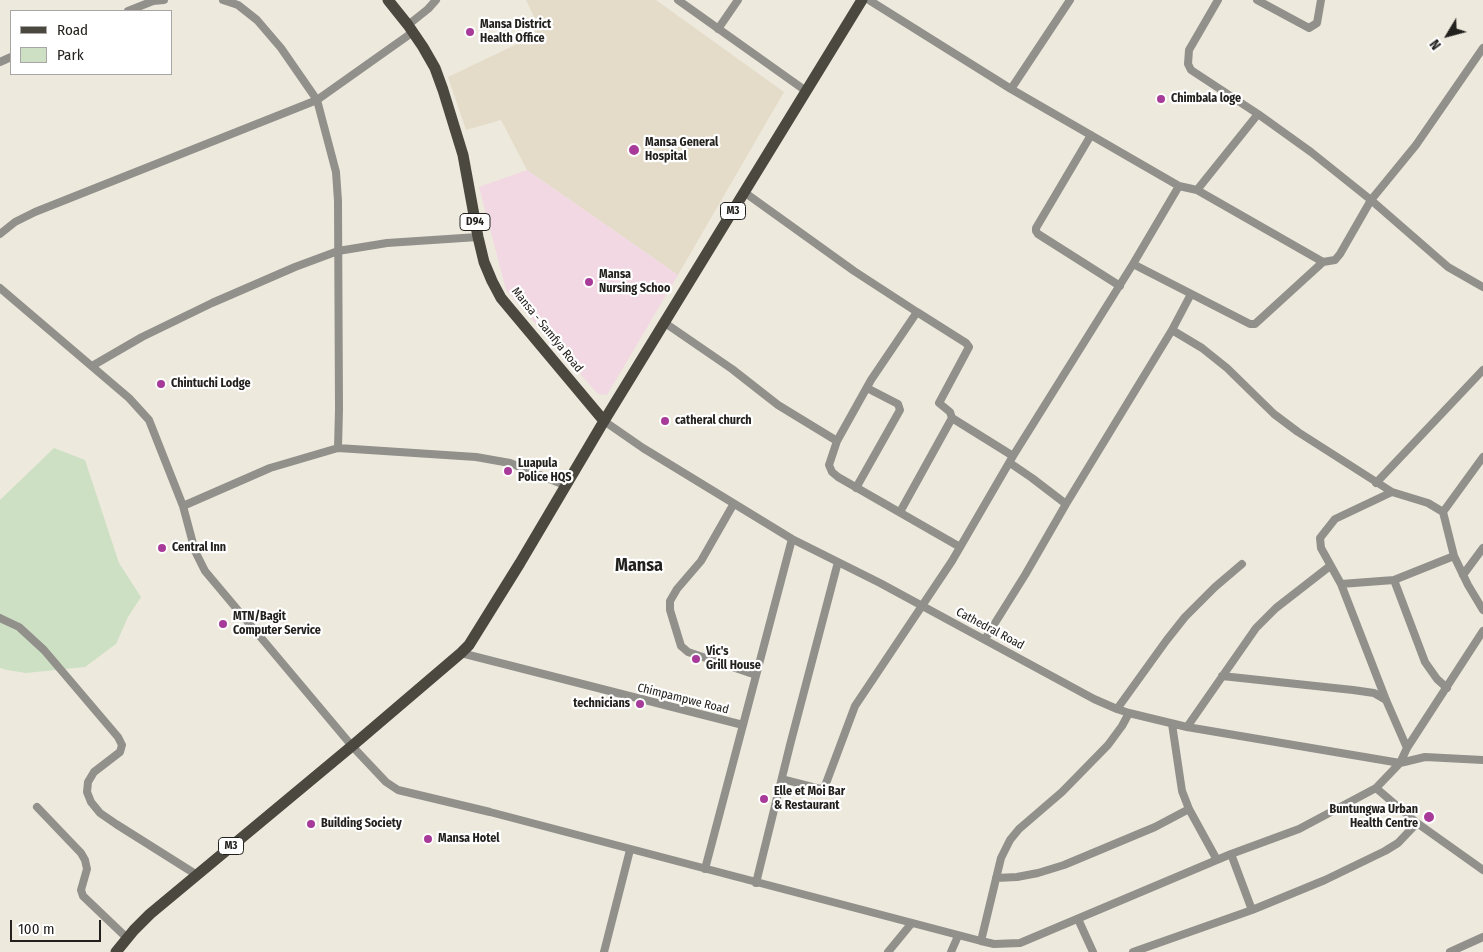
<!DOCTYPE html>
<style>
body{margin:0}
#map{position:relative;width:1483px;height:952px;overflow:hidden;background:#eee9dd;font-family:"Fira Sans Condensed",sans-serif}
canvas{display:block}
.legend{position:absolute;left:10px;top:10px;width:162px;height:65px;box-sizing:border-box;background:#fff;border:1px solid #a7a6a5;margin:0;padding:6px 9px;list-style:none;font-size:15px;color:#23211d}
.legend li{display:flex;align-items:center;gap:10px;height:25px}
.legend b{width:25px;border:1px solid #a7a6a5}
.north{position:absolute;left:1423px;top:10px;width:50px;height:50px;-webkit-text-stroke:4px #fff;paint-order:stroke;rotate:233deg;font-size:14px;font-weight:700;line-height:20px;text-align:center;color:#23211d}
.north::after{content:'';display:block;margin:auto;width:18px;height:22px;background:#23211d;clip-path:polygon(50% 0,100% 100%,50% 72%,0 100%)}
.scale{position:absolute;left:10px;top:920px;width:91px;height:22px;box-sizing:border-box;border:2px solid #23211d;border-top:0;padding-left:6px;font-size:15px;line-height:18px;white-space:nowrap;color:#23211d;-webkit-text-stroke:4px #fff;paint-order:stroke}
</style>
<div id="map">
<canvas width="1483" height="952"></canvas>
<ul class="legend">
<li><b style="height:6px;background:#4b483f"></b>Road</li>
<li><b style="height:14px;background:#cde0c4"></b>Park</li>
</ul>
<div class="north">N</div>
<div class="scale">100 m</div>
</div>
<script>
const g = document.querySelector('canvas').getContext('2d');
g.lineJoin = 'round';
function fillPath(path, color) {
  g.fillStyle = color;
  g.fill(path, 'evenodd');
}
function poly(rows) {
  const path = new Path2D();
  for (const r of rows) {
    path.moveTo(r[0], r[1]);
    for (let i = 2; i < r.length; i += 2) path.lineTo(r[i], r[i + 1]);
  }
  return path;
}
function strokePath(path, color, width, dash) {
  g.strokeStyle = color;
  g.lineWidth = width;
  g.lineCap = dash ? 'butt' : 'round';
  g.setLineDash(dash || []);
  g.stroke(path);
}
function write(font, color, halo, rows, align = 'center') {
  g.font = font + ' "Fira Sans Condensed",sans-serif';
  g.lineWidth = 4.5;
  g.setLineDash([]);
  g.textBaseline = 'middle';
  g.strokeStyle = halo;
  g.fillStyle = color;
  for (const [text, x, y, turn = 0] of rows) {
    g.save();
    g.translate(x, y);
    g.rotate((+turn || 0) * Math.PI / 180);
    g.textAlign = isNaN(turn) ? turn : align;
    if (halo) g.strokeText(text, 0, 0);
    g.fillText(text, 0, 0);
    g.restore();
  }
}
fillPath(poly([
 [526,0,656,0,784,92,678,275,527,170,501,120,466,130,448,77,536,35,531,22,535,19]
]), '#e4dcc9');
fillPath(poly([
 [527,170,678,275,607,395,598,394,506,290,479,187]
]), '#f1d8e2');
fillPath(poly([
 [54,448,85,460,119,563,141,597,128,617,116,644,85,667,26,673,7,670,0,668,0,500]
]), '#cde0c4');
strokePath(poly([
 [678,0,806,91],
 [1218,0,1189,50,1188,64,1191,70,1258,114,1311,152,1371,200,1448,267,1483,287],
 [1257,0,1309,28,1317,23,1321,0],
 [128,11,153,1,164,0],
 [408,25,428,9,436,0],
 [718,29,738,0],
 [0,62,11,57],
 [1011,89,1070,0],
 [1091,135,1036,228,1036,231,1038,234,1120,286],
 [1197,190,1258,114],
 [744,192,854,271,917,312,871,380,837,441],
 [0,234,15,222,35,212,317,100,281,48,257,20,238,5,223,0],
 [1323,262,1335,260,1340,254,1371,200,1416,145,1483,48],
 [1133,264,1250,324,1255,324,1323,262,1197,190,1179,186],
 [0,288,129,398,149,420,183,506,195,551,205,571,352,746,386,782,398,790,490,812,981,941,994,944,1020,943,1231,854,1299,829,1376,788,1400,763,1407,748,1483,631],
 [917,312,966,343,969,347,939,403,950,412,952,418,1013,456],
 [665,323,732,369,778,405,837,441,829,465,832,472,838,477,960,547],
 [1172,330,1202,348,1227,368,1274,414,1298,432,1392,492],
 [92,366,142,337,212,303,295,267,338,251,387,243,478,237],
 [604,421,643,448,792,539,880,583,1094,699,1117,709,1129,713,1187,727,1400,763,1425,757,1483,760],
 [338,448,476,457,510,463,567,486],
 [1010,463,1032,478,1066,504],
 [1376,483,1483,370],
 [856,488,900,410,898,404,867,388],
 [733,505,701,561,677,589,670,601,670,610,681,646,688,652,756,675],
 [183,506,270,468,338,448,339,409,338,201,336,172,317,100,413,32],
 [900,512,952,418],
 [1443,512,1483,457],
 [1463,575,1483,548],
 [1394,580,1454,556,1468,585,1483,610],
 [1341,584,1321,548,1320,538,1335,519,1392,492,1428,503,1443,512,1454,556],
 [0,618,19,627,44,650,118,737,122,745,120,752,94,772,88,782,87,792,91,802,100,813,116,824,197,875],
 [985,639,1025,575,1066,504,1172,330,1191,294],
 [461,653,743,725,792,539],
 [1222,676,1353,690,1374,693,1386,700],
 [1117,709,1166,641,1185,617,1215,587,1242,564],
 [1172,724,1182,791,1189,809,1217,860],
 [1187,727,1256,628,1276,608,1330,566],
 [1407,748,1386,700,1341,584,1394,580,1425,662,1437,679,1447,688],
 [782,779,821,789,825,786,855,706,952,561,1013,456,1133,264,1179,186,1011,89,869,0],
 [1376,788,1417,823,1483,870],
 [37,807,81,853,85,860,87,869,81,890,83,896,127,938],
 [1231,854,1252,910],
 [705,869,743,725],
 [996,878,1017,877,1038,873,1064,865,1155,827,1189,809],
 [756,883,790,745,838,562],
 [1078,919,1093,952],
 [981,941,1001,858,1010,840,1019,829,1062,792,1108,745,1122,726,1129,713],
 [604,952,630,850],
 [888,952,911,924],
 [951,952,958,936],
 [1133,952,1252,910,1325,880,1385,851,1398,843,1417,823],
 [1450,952,1483,937]
]), '#92908b', 8);
strokePath(poly([
 [388,0,408,25,423,47,435,68,443,90,463,155,478,237,484,262,492,281,501,298,604,421],
 [116,952,134,930,150,914,352,746,461,653,469,645,520,563,604,421,862,0]
]), '#4b483f', 11);
for (const [x, y, r, color] of [
 [470,32,5,"#a83a99"],
 [1161,99,5,"#a83a99"],
 [634,150,6,"#a83a99"],
 [589,282,5,"#a83a99"],
 [161,384,5,"#a83a99"],
 [665,421,5,"#a83a99"],
 [508,471,5,"#a83a99"],
 [162,548,5,"#a83a99"],
 [223,624,5,"#a83a99"],
 [696,659,5,"#a83a99"],
 [640,704,5,"#a83a99"],
 [764,799,5,"#a83a99"],
 [1429,817,6,"#a83a99"],
 [311,824,5,"#a83a99"],
 [428,839,5,"#a83a99"]
]) {
  const dot = new Path2D();
  dot.arc(x, y, r, 0, 2 * Math.PI);
  g.fillStyle = color;
  g.fill(dot);
  strokePath(dot, '#fff', 2);
}
for (const [x, y, w] of [
 [733,211,25],
 [475,222,30],
 [231,846,25]
]) {
  const box = new Path2D();
  box.roundRect(x - w / 2, y - 8.5, w, 17, 4);
  g.fillStyle = '#fff';
  g.fill(box);
  strokePath(box, '#23211d', 1);
}
write('bold 11px', '#23211d', null, [
 ["M3",733,211],
 ["D94",475,222],
 ["M3",231,846]
]);
write('bold 12px', '#23211d', '#fff', [
 ["Mansa District",480,25],
 ["Health Office",480,39],
 ["Chimbala loge",1171,99],
 ["Mansa General",645,143],
 ["Hospital",645,157],
 ["Mansa",599,275],
 ["Nursing Schoo",599,289],
 ["Chintuchi Lodge",171,384],
 ["catheral church",675,421],
 ["Luapula",518,464],
 ["Police HQS",518,478],
 ["Central Inn",172,548],
 ["MTN/Bagit",233,617],
 ["Computer Service",233,631],
 ["Vic's",706,652],
 ["Grill House",706,666],
 ["technicians",630,704,"right"],
 ["Elle et Moi Bar",774,792],
 ["& Restaurant",774,806],
 ["Buntungwa Urban",1418,810,"right"],
 ["Health Centre",1418,824,"right"],
 ["Building Society",321,824],
 ["Mansa Hotel",438,839]
], 'left');
write('12px', '#23211d', '#fff', [
 ["Mansa - Samfya Road",547,330,51],
 ["Cathedral Road",990,629,28],
 ["Chimpampwe Road",683,699,14]
]);
write('bold 18px', '#23211d', '#fff', [
 ["Mansa",639,566]
]);
</script>
